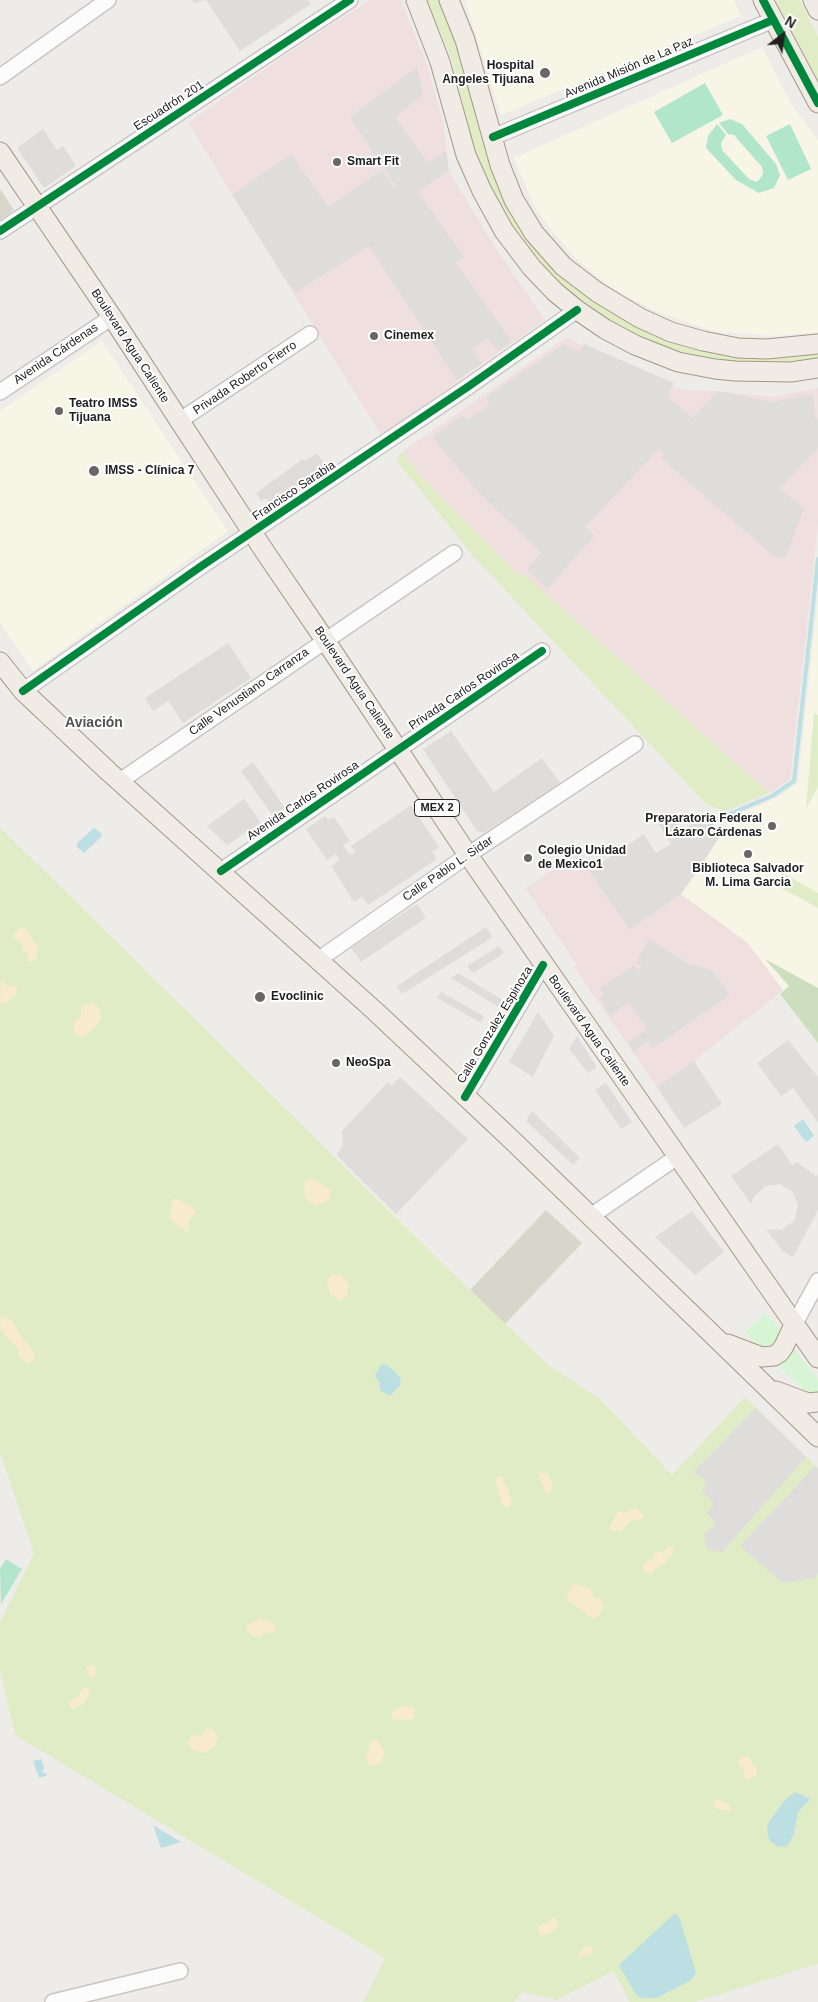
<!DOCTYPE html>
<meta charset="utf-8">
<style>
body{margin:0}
#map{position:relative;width:818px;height:2002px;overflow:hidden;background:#eeece9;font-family:Helvetica,sans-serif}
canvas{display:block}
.north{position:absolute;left:758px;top:10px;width:50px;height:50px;-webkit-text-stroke:4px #fff;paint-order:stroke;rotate:30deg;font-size:14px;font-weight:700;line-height:20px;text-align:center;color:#202020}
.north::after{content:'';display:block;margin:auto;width:18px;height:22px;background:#202020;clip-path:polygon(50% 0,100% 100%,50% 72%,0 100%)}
</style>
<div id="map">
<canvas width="818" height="2002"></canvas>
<div class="north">N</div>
</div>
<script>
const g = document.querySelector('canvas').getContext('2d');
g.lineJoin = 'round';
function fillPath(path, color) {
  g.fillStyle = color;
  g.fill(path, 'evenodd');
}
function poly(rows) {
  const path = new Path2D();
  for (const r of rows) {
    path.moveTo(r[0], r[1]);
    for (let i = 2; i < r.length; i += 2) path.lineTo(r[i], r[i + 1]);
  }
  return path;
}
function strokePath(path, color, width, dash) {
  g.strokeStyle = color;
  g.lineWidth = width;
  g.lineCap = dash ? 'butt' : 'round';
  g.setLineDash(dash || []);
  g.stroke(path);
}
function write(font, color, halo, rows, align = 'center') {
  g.font = font + ' Helvetica,sans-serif';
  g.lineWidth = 4;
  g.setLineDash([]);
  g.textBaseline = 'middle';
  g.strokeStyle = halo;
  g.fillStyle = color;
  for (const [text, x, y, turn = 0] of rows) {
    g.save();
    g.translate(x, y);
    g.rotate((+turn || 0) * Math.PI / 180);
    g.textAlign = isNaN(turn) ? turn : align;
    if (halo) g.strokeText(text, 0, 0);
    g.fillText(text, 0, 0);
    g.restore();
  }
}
fillPath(poly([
 [370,0,401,0,425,60,443,120,449,171,493,244,545,320,381,435,188,123,288,53],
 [567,337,606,359,641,375,683,390,715,391,772,397,818,388,818,523,790,780,769,793,525,575,517,575,418,473,403,451],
 [578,854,630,930,681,894,748,943,783,990,694,1061,657,1087,574,967,577,965,525,888]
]), '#f0dfdf');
fillPath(poly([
 [465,0,734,0,741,16,501,115],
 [762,47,790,102,818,140,818,332,774,336,713,331,656,311,613,289,572,255,536,210,514,158],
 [102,341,228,531,33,671,0,623,0,411],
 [818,595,818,1043,780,994,783,990,748,943,681,894,700,870,731,817,775,799,798,783]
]), '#f7f5e5');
fillPath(poly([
 [0,189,14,210,0,220],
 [546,1210,582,1243,505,1324,470,1290]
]), '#d8d6ca');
fillPath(poly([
 [427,0,445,0,478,107,546,250,670,334,818,348,818,361,785,366,726,362,665,348,635,335,609,320,559,283,516,239,477,165,453,62],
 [776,0,800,0,818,37,818,87],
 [403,451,418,473,517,574,525,575,769,793,725,811,707,805,474,557,396,460],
 [814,713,818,715,818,787,806,808],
 [0,827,448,1269,548,1365,599,1398,672,1475,745,1397,818,1468,818,1964,695,2002,629,2002,614,1971,556,2000,522,1992,514,2002,363,2002,385,1958,15,1735,0,1670,0,1623,34,1553,0,1452],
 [782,873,818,893,818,908,776,885]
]), '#dfecc6');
fillPath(poly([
 [765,959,818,988,818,1043,780,994,789,986]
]), '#ccdebd');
fillPath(poly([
 [20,928,24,928,28,932,37,945,38,953,36,959,31,962,28,961,28,953,23,951,20,941,13,940,14,933],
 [1,978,7,986,15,985,17,988,17,993,8,1002,0,1003],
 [91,1003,99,1007,102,1015,100,1021,88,1034,82,1037,76,1035,74,1030,74,1022,81,1016,81,1009,85,1004],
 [311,1178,331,1190,329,1200,316,1206,307,1201,304,1193,305,1180],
 [173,1199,177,1199,195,1209,195,1214,189,1220,188,1233,169,1218],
 [339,1274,344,1277,349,1285,347,1295,341,1302,330,1294,327,1284,331,1275],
 [1,1315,12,1321,21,1336,33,1350,35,1354,33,1362,26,1363,19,1357,18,1349,0,1329],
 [540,1473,547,1473,550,1477,553,1489,551,1493,547,1495,539,1477],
 [497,1476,503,1477,503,1482,508,1489,512,1503,509,1507,505,1507,502,1504,495,1480],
 [632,1508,637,1509,645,1516,642,1519,632,1520,621,1531,613,1531,609,1529,618,1511,625,1513],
 [667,1545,674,1547,672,1554,665,1563,654,1569,652,1573,646,1574,643,1571,644,1563,652,1559,654,1553,658,1551,664,1554],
 [574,1583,591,1589,594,1598,600,1599,604,1606,598,1617,593,1619,566,1599,569,1591],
 [262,1618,275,1625,275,1629,271,1634,263,1632,260,1638,253,1636,246,1630,246,1625],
 [90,1664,96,1667,96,1674,92,1679,86,1668],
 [86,1687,89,1689,89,1695,83,1704,73,1710,70,1708,69,1702,78,1696,83,1688],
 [401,1705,413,1707,415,1711,414,1718,410,1721,401,1719,395,1720,392,1717,392,1713],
 [210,1728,217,1733,218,1737,215,1746,205,1753,195,1751,189,1747,188,1741,192,1735,197,1735,203,1738,202,1732],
 [378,1739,385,1754,380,1763,374,1766,368,1764,366,1759,370,1742],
 [747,1756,757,1768,757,1774,750,1780,746,1779,742,1776,745,1769,738,1764,740,1757],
 [716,1799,725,1802,730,1806,731,1811,718,1809,712,1803],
 [553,1917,558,1920,557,1929,545,1935,539,1935,538,1926,546,1924],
 [584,1945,593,1948,592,1954,578,1958]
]), '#f7eacd');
fillPath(poly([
 [766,1313,780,1330,781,1337,775,1347,767,1349,752,1340,745,1331],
 [792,1347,818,1379,818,1394,809,1395,775,1363]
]), '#d7f5d4');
fillPath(poly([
 [705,83,723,115,672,143,654,112],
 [730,119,742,124,776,164,780,175,774,188,759,193,736,180,706,148,708,136,717,124,726,135,721,143,722,150,749,179,756,182,759,180,763,174,762,167,734,135,728,134,719,123],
 [790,124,811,169,788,180,766,136],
 [6,1559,22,1569,1,1604,0,1569]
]), '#b2e6cb');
fillPath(poly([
 [192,0,308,0,311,4,240,51,206,0,195,3],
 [417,67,423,95,395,117,428,163,446,151,449,170,418,192,464,257,456,263,512,342,498,351,488,338,472,349,482,363,457,380,369,246,295,293,232,195,291,154,328,207,382,170,394,188,396,186,350,117],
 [43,129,57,150,63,146,76,166,44,188,17,148],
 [564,344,578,353,584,344,674,383,667,396,693,418,718,391,772,402,813,394,815,418,818,419,818,448,780,488,804,509,785,559,780,556,777,559,661,458,664,455,659,449,585,527,594,536,547,589,527,569,542,553,478,492,432,437,463,415,468,420,490,404,486,397],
 [317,453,325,465,271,504,266,498,261,501,256,493,303,459,305,461],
 [228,643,251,678,183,723,168,701,153,711,145,698],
 [451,731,494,792,542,758,561,784,483,833,477,831,423,749],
 [253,762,285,808,273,816,241,771],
 [244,799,261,823,227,845,207,826],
 [411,805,439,847,432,852,437,859,368,905,362,896,354,902,331,866,339,860,336,854,327,860,306,829,325,816,329,820,334,817,350,841,343,845,350,855,355,852,351,846],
 [671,815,683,831,698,819,721,835,681,894,630,930,589,871,644,834,656,853,671,844,659,825],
 [417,904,426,918,361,962,351,948],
 [486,927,493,937,402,994,397,986],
 [649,939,690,965,695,965,713,971,730,995,653,1048,648,1041,633,1052,628,1043,647,1029,628,1002,610,1016,600,998,604,995,599,988,634,966,638,970,642,967,637,961],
 [499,946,504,953,473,973,467,966],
 [458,973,506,1002,502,1009,451,978],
 [441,992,484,1016,481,1023,437,998],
 [538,1012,554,1036,533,1077,509,1062],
 [577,1036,597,1067,588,1073,569,1049],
 [788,1040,818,1077,818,1123,793,1088,781,1096,757,1063],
 [694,1061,722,1104,684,1128,657,1087],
 [400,1077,468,1139,396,1214,336,1155,343,1145,342,1131,388,1082,392,1085],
 [606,1083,632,1122,621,1129,595,1090],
 [532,1111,580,1158,573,1165,526,1121],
 [778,1144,792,1165,797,1162,816,1176,818,1174,818,1210,793,1257,783,1252,766,1229,781,1230,794,1221,798,1206,793,1192,780,1184,765,1186,754,1197,751,1204,731,1176],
 [692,1211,724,1252,695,1275,655,1237],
 [756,1408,806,1457,722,1552,708,1550,704,1535,716,1523,706,1513,714,1504,702,1491,707,1482,694,1472],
 [815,1466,818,1468,818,1573,814,1578,783,1583,740,1546]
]), '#dedddc');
fillPath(poly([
 [94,828,102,834,101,837,84,853,77,847,77,843],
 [803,1119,814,1136,806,1142,794,1126],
 [383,1364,387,1365,399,1376,401,1380,400,1385,390,1396,380,1390,380,1383,375,1376,380,1366],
 [41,1759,44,1767,42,1772,47,1774,46,1776,39,1778,33,1761],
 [795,1792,810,1799,798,1812,794,1834,788,1845,786,1847,777,1846,769,1840,767,1829,769,1822,785,1800],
 [153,1825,181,1842,161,1848],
 [675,1913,680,1919,696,1973,691,1980,657,1998,643,1998,636,1995,619,1965]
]), '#bbdfe3');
strokePath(poly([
 [710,825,718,819,772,796,794,781,818,559]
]), '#bbdfe3', 4);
const minor = poly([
 [0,77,108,0],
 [493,137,773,20],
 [0,231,350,0],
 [0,392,112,317],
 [179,421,310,334],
 [23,691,200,567,469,386,577,310],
 [120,781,454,553],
 [221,871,542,651],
 [318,960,468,855,635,744],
 [465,1097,543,965],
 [591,1216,677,1157],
 [794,1325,818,1281],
 [53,2002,180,1971]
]);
const major = poly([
 [416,0,440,62,466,155,482,191,504,231,532,268,555,292,577,310,605,329,635,345,678,362,715,369,735,371,791,372,818,368],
 [449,0,465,40,500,165,514,200,534,233,563,266,597,292,640,318,671,332,703,341,738,348,767,349,818,344],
 [763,0,818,103],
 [813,0,818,10],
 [0,152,112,317,265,552,325,640,468,855,818,1358],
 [0,662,23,691,109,772,376,1012,514,1142,818,1437],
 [728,1344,762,1357,774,1356,780,1352,784,1346,794,1325],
 [776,1391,808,1403,818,1402]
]);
strokePath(minor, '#c7c6c5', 18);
strokePath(major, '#a59785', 21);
strokePath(minor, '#fcfcfc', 15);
strokePath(major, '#f1ebe6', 19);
strokePath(poly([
 [763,0,818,103],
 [493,137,773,20],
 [0,231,350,0],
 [23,691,200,567,469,386,577,310],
 [221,871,542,651],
 [465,1097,543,965]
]), '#00873e', 8);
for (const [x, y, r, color] of [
 [545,73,6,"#686766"],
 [337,162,5,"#686766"],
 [374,336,5,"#686766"],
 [59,411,5,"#686766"],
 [94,471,6,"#686766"],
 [772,826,5,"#686766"],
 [748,854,5,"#686766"],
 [528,858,5,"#686766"],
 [260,997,6,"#686766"],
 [336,1063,5,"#686766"]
]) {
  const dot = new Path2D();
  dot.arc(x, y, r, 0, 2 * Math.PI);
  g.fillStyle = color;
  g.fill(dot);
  strokePath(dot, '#fff', 2);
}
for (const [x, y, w] of [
 [437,808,45]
]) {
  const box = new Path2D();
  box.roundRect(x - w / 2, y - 8.5, w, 17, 4);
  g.fillStyle = '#fff';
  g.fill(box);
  strokePath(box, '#202020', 1);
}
write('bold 11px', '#202020', null, [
 ["MEX 2",437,808]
]);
write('bold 12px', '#202020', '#fff', [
 ["Hospital",534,66,"right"],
 ["Angeles Tijuana",534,80,"right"],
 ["Smart Fit",347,162],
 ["Cinemex",384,336],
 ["Teatro IMSS",69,404],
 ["Tijuana",69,418],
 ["IMSS - Clínica 7",105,471],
 ["Preparatoria Federal",762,819,"right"],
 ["Lázaro Cárdenas",762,833,"right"],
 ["Colegio Unidad",538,851],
 ["de Mexico1",538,865],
 ["Biblioteca Salvador",748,869,"center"],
 ["M. Lima Garcia",748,883,"center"],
 ["Evoclinic",271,997],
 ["NeoSpa",346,1063]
], 'left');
write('12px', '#202020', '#fff', [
 ["Avenida Misión de La Paz",629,68,-23],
 ["Escuadrón 201",169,106,-33],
 ["Boulevard Agua Caliente",130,346,57],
 ["Avenida Cárdenas",56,354,-34],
 ["Privada Roberto Fierro",245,378,-34],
 ["Francisco Sarabia",294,491,-34],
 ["Boulevard Agua Caliente",354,683,56],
 ["Privada Carlos Rovirosa",464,691,-34],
 ["Calle Venustiano Carranza",249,692,-35],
 ["Avenida Carlos Rovirosa",303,801,-34],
 ["Calle Pablo L. Sidar",448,869,-34],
 ["Calle Gonzalez Espinoza",495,1025,-59],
 ["Boulevard Agua Caliente",589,1031,55]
]);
write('bold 14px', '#535353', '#fff', [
 ["Aviación",94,723]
]);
</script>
